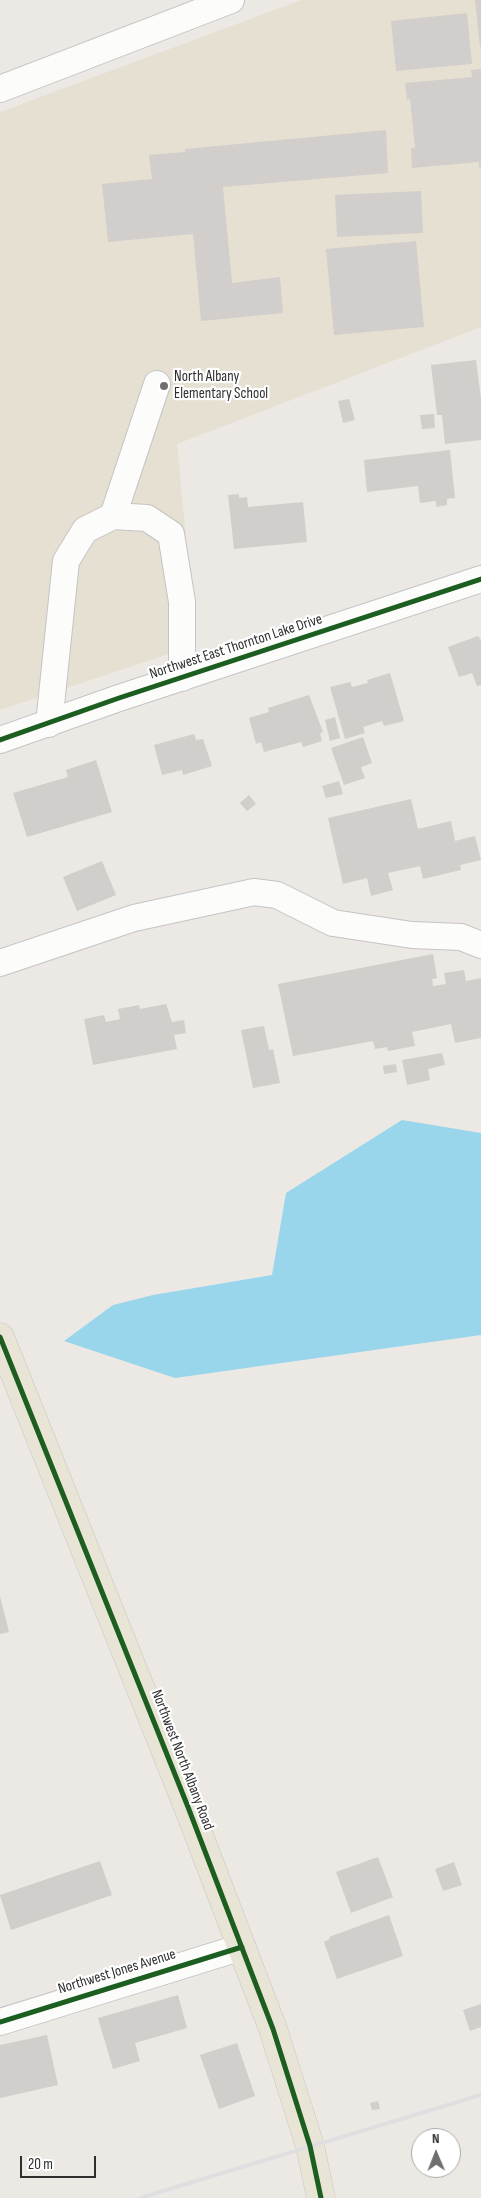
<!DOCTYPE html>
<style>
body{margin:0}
#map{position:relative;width:481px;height:2198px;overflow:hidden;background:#ece8e4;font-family:"Sofia Sans Condensed",sans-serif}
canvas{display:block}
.north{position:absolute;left:411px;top:2128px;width:50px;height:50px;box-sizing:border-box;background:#fff;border:1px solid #ababab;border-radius:50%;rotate:359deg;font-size:14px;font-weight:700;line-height:20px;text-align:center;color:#2e2e2e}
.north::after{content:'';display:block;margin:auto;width:18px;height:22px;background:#706f6e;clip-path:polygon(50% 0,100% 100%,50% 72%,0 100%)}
.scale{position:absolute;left:20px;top:2156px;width:76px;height:22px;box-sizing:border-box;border:2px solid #2e2e2e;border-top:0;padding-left:6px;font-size:15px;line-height:18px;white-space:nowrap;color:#2e2e2e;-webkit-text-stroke:4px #fff;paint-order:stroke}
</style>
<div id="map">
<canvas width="481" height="2198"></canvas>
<div class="north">N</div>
<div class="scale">20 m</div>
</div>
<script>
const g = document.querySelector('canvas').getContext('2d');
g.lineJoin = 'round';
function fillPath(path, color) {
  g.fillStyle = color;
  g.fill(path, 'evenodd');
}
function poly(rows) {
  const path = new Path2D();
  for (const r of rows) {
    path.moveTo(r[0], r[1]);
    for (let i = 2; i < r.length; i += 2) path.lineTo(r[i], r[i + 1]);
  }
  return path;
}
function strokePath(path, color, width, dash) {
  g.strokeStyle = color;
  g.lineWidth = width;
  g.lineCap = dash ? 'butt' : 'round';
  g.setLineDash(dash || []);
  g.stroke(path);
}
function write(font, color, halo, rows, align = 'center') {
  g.font = font + ' "Sofia Sans Condensed",sans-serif';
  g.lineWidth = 4.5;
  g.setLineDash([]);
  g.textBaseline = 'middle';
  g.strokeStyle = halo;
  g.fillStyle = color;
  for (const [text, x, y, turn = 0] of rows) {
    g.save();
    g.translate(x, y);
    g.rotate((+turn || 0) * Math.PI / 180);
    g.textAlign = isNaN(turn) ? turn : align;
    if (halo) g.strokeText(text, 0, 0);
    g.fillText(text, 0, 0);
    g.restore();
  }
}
fillPath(poly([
 [301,0,481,0,481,327,177,444,196,645,0,710,0,112]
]), '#e6e0d3');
fillPath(poly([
 [402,1120,481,1133,481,1335,175,1378,64,1341,113,1305,153,1295,272,1275,286,1193]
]), '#99d6ec');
fillPath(poly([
 [475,0,481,0,481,47,480,47],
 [467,13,472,64,396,71,391,21],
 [481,69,481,167,479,168,479,162,412,168,411,148,415,148,410,99,407,100,405,83,472,77,471,70],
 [386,130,388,173,223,187,232,283,280,277,283,313,201,321,193,234,108,242,102,184,152,179,149,155,185,152,185,149],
 [421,191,423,233,337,237,335,195],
 [416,241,424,327,334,335,326,249],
 [476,360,481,399,481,440,445,444,442,415,437,415,431,365],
 [349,399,355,420,343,423,338,401],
 [434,414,435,428,422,429,420,415],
 [450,450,455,498,447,499,447,505,436,507,436,501,420,503,418,486,367,492,364,460],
 [239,494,239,498,247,497,248,507,303,502,307,542,234,549,228,495],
 [478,636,481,640,481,685,477,686,472,673,459,677,448,647],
 [390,673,404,721,384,726,382,721,363,727,365,733,345,739,330,687,350,682,352,687,368,683,367,680],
 [309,695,323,732,320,733,322,741,303,747,301,742,264,752,261,742,256,744,249,718,269,712,268,708],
 [335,717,340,738,330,741,325,720],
 [194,734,196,740,203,739,212,766,183,775,182,770,162,775,154,745],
 [363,737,372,763,361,767,365,778,344,785,331,748],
 [96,760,112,812,27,837,13,793,68,777,66,770],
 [339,781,343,794,326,798,322,786],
 [249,795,256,804,247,811,240,803],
 [411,799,418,829,451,821,455,841,475,836,481,860,460,865,461,870,423,879,420,866,388,873,393,890,371,896,367,878,343,884,328,818],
 [102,861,116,895,77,911,63,877],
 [433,954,437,978,432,979,433,986,446,984,444,973,464,970,466,981,481,978,481,1038,455,1043,451,1024,412,1032,415,1046,388,1051,387,1047,375,1049,373,1041,293,1056,278,984],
 [166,1004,172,1022,184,1020,186,1033,174,1035,177,1049,93,1065,84,1019,104,1015,106,1022,120,1019,118,1009,139,1005,140,1009],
 [264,1026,269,1050,273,1049,280,1083,253,1088,241,1030],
 [442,1053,445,1065,428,1069,430,1080,407,1085,402,1060],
 [396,1064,397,1072,384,1074,383,1066],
 [0,1596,9,1632,0,1634],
 [378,1857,393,1897,351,1913,336,1872],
 [100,1861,112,1895,11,1930,0,1895],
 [454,1862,462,1885,443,1891,435,1869],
 [389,1915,403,1956,337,1979,324,1942,330,1939,329,1937],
 [178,1995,187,2028,135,2043,140,2061,113,2069,98,2018],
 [481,2004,481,2027,470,2031,463,2010],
 [47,2035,58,2085,0,2098,0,2045],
 [237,2043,255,2096,219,2109,200,2055],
 [378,2101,380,2109,372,2110,370,2103]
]), '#d1cecb');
const minor = poly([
 [0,89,231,0],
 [113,516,157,384],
 [49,724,66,561,85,530,113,516,147,518,171,534,182,602,182,678],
 [0,740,119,698,481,579],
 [0,963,134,918,254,892,277,895,333,923,412,935,461,937,481,945],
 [0,2022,242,1947]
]);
const major = poly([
 [0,1337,188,1807,273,2029,310,2146,321,2198]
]);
strokePath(minor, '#c5c4c5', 28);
strokePath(major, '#c6c5c4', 29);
strokePath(minor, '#fcfcfb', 26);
strokePath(major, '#e8e4d6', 28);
strokePath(poly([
 [140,2198,481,2095]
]), '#dfdfe1', 4);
strokePath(poly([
 [0,740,119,698,481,579],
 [0,1337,188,1807,273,2029,310,2146,321,2198],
 [0,2022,242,1947]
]), '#1b5e20', 5);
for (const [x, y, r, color] of [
 [164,386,5,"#706f6e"]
]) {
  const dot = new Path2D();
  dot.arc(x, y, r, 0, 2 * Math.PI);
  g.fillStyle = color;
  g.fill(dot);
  strokePath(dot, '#fff', 2);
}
write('15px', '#2e2e2e', '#fff', [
 ["North Albany",174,377],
 ["Elementary School",174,394]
], 'left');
write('15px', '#2e2e2e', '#fff', [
 ["Northwest East Thornton Lake Drive",236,647,-18],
 ["Northwest North Albany Road",182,1760,69],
 ["Northwest Jones Avenue",117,1972,-17]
]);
</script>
